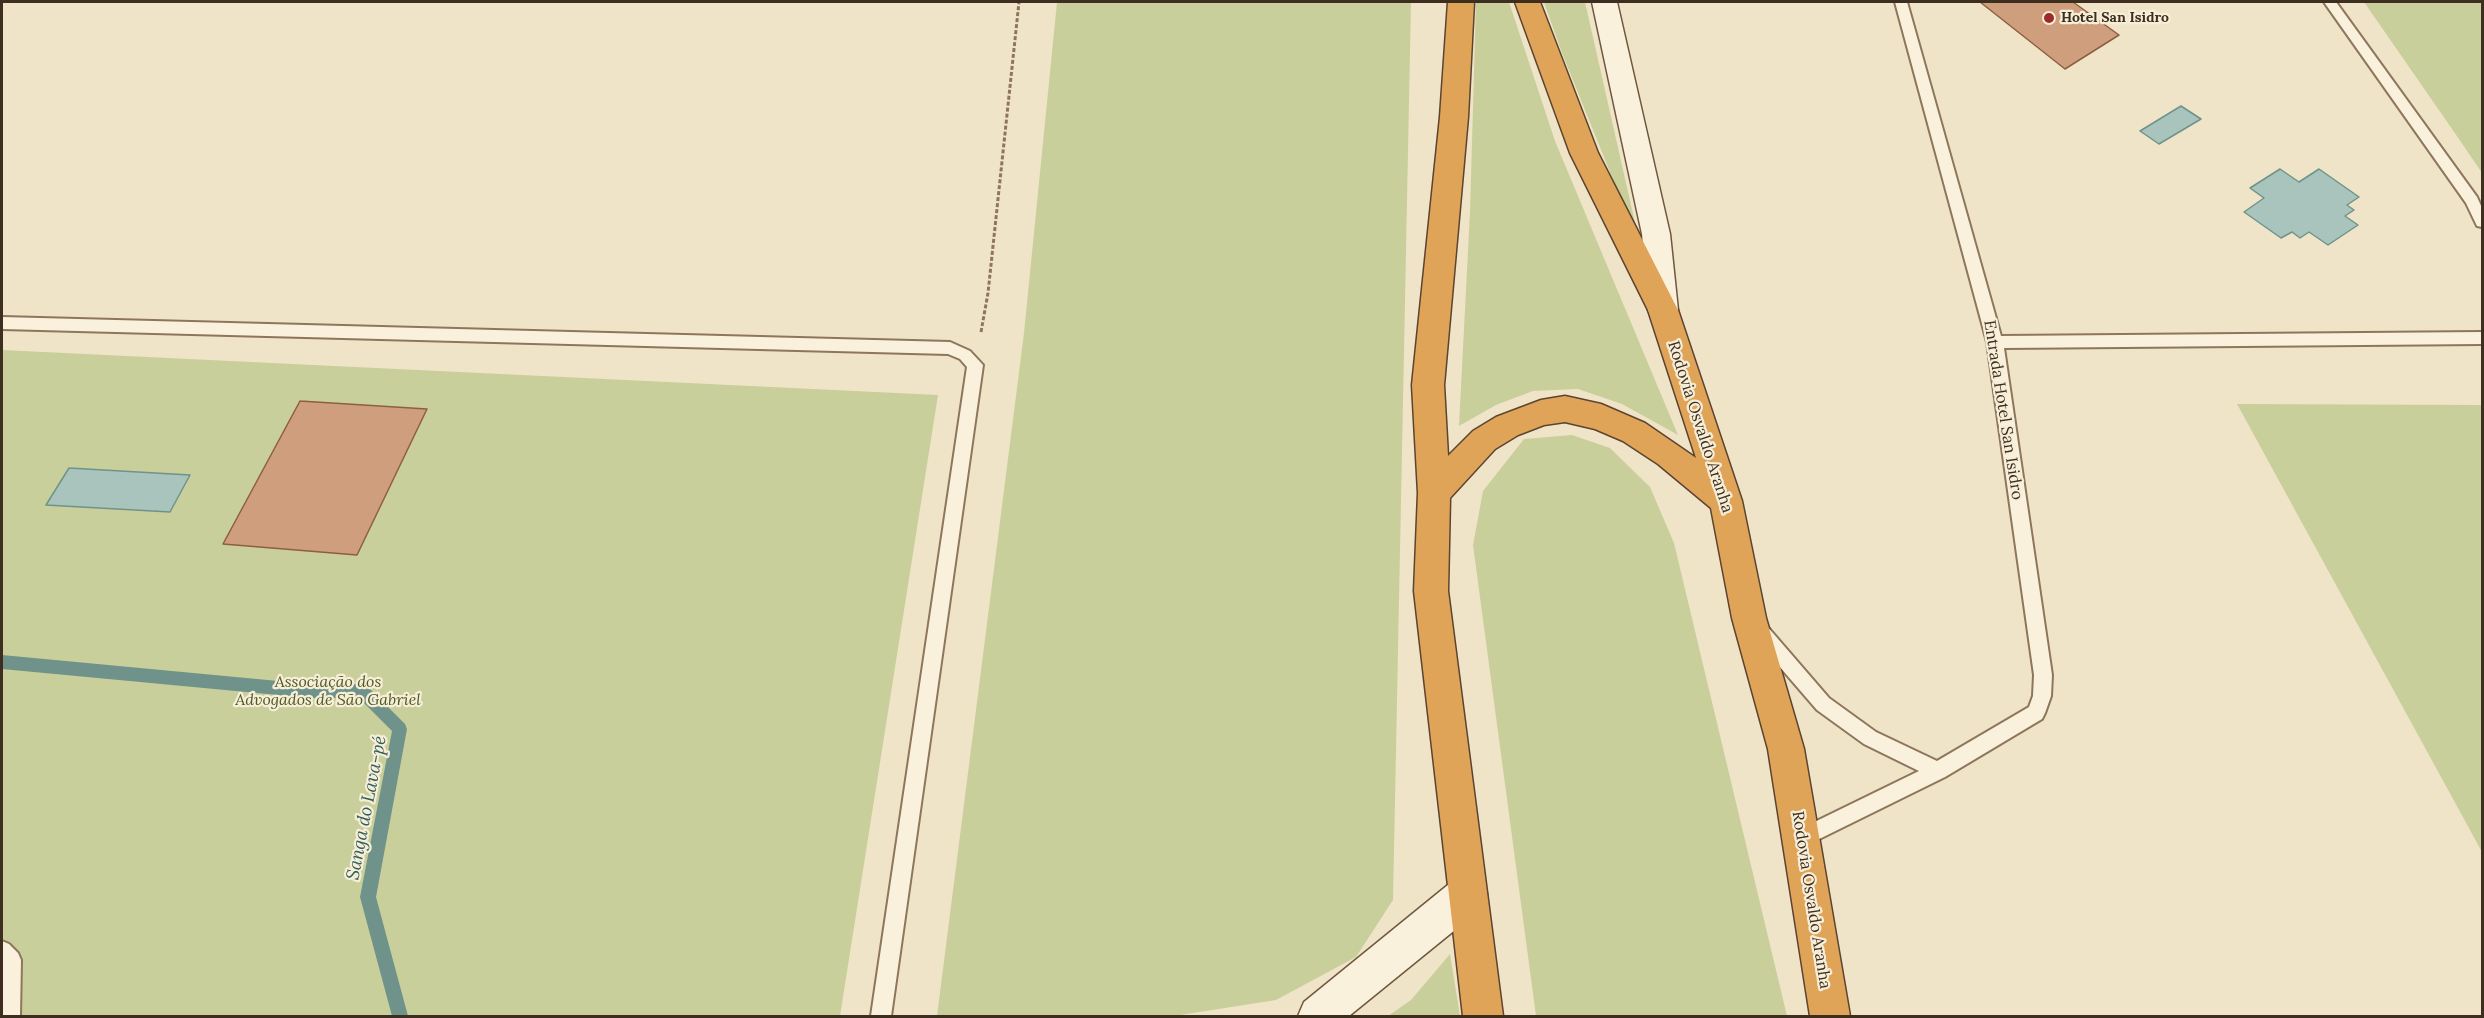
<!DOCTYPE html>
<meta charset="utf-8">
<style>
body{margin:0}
#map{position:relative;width:2484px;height:1018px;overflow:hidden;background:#f0e4c8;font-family:Lora,serif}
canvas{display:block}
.frame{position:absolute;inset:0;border:3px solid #3d2e20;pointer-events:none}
</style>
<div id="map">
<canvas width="2484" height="1018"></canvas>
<div class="frame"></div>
</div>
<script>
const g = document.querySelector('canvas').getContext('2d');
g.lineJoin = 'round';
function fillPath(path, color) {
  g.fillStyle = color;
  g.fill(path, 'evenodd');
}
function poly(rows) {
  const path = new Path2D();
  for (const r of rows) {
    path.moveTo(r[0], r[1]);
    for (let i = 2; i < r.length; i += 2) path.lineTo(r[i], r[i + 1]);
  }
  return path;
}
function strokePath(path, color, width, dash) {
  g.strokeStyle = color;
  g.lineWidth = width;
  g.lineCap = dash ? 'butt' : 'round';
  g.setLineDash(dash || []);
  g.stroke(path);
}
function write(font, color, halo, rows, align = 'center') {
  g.font = font + ' Lora,serif';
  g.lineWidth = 4.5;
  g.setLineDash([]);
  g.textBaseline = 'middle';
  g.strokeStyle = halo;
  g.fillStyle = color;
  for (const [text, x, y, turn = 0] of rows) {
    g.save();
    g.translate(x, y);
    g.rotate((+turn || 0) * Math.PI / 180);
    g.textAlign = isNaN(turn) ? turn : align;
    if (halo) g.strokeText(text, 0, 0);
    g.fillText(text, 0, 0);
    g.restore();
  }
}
fillPath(poly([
 [1057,2,1411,2,1393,900,1356,957,1276,1000,1174,1016,937,1016,1024,333],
 [1476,2,1509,2,1555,141,1678,435,1622,404,1578,389,1533,391,1496,405,1459,426,1470,212],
 [1544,2,1585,2,1641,249,1562,53],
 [2364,2,2482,2,2482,173,2461,142],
 [2,350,938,395,840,1016,2,1016],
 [2237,404,2482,405,2482,852],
 [1572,435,1610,448,1650,487,1674,543,1787,1016,1536,1016,1473,545,1483,491,1524,439],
 [1450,954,1460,1016,1388,1016,1411,1000]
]), '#c9cf9b');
const water = poly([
 [2181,106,2201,119,2159,144,2140,131,2181,106],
 [2280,169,2299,182,2319,169,2359,197,2347,205,2354,210,2345,216,2358,225,2328,245,2309,232,2300,238,2292,232,2281,238,2244,212,2264,198,2250,188,2280,169],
 [69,468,190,475,170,512,46,505,69,468]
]);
fillPath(water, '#a9c4bc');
strokePath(water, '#6f938a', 1.5);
fillPath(poly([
 [2,655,310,684,362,684,367,686,405,724,407,729,376,897,408,1016,392,1016,360,897,392,731,359,698,310,698,2,669,2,655]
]), '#6f938a');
const building = poly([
 [1980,2,2073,2,2119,35,2065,69,1980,2],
 [300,401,427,409,357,555,223,544,300,401]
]);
fillPath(building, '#cf9f7d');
strokePath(building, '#8d5f41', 1.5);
const lane = poly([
 [1895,2,1907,2,2001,336,2482,332,2482,344,2004,348,2052,675,2051,696,2045,713,2042,719,1945,777,1801,848,1794,846,1792,839,1794,832,1919,771,1864,744,1817,710,1754,637,1751,631,1754,625,1760,623,1766,625,1829,698,1876,732,1937,761,2029,707,2033,696,2034,675,1987,342,1895,2],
 [2324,2,2336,2,2477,197,2482,208,2482,227,2477,226,2466,203,2324,2],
 [2,317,950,342,970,351,983,365,891,1016,871,1016,967,367,960,359,948,354,2,329,2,317],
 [2,941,9,944,18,953,21,960,20,1016,2,1016,2,941]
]);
const secondary = poly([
 [1592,2,1617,2,1670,234,1678,310,1674,318,1663,322,1652,318,1648,310,1642,234,1592,2],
 [1468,875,1482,880,1487,894,1482,908,1349,1016,1298,1016,1304,1002,1454,880,1468,875]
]);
const highway = poly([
 [1448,2,1474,2,1468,117,1444,385,1448,456,1473,431,1496,417,1541,400,1565,396,1601,404,1645,423,1696,458,1648,310,1570,153,1515,2,1540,2,1598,153,1678,310,1742,501,1766,618,1804,749,1850,1016,1810,1016,1768,749,1732,618,1711,508,1658,464,1623,441,1595,429,1565,422,1544,425,1518,435,1495,449,1450,498,1448,591,1503,1016,1463,1016,1414,591,1418,493,1412,385,1440,117,1448,2]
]);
strokePath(lane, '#8d765c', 4);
strokePath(secondary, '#6f573f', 3);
strokePath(highway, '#5b4430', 3);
strokePath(poly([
 [981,332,988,293,1019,2]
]), '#8d765c', 3, [4, 2]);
fillPath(lane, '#faf1dc');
fillPath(secondary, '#faf1dc');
fillPath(highway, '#e0a458');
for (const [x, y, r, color] of [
 [2049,18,6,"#9e2a2b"]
]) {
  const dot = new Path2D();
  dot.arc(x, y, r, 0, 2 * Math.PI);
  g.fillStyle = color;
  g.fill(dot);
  strokePath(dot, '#f7eed8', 2);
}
write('bold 14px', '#3d2e20', '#f7eed8', [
 ["Hotel San Isidro",2061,18]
], 'left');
write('16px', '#3d2e20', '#f7eed8', [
 ["Entrada Hotel San Isidro",2003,410,81],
 ["Rodovia Osvaldo Aranha",1700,427,72],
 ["Rodovia Osvaldo Aranha",1811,900,81]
]);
write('italic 16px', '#4d5a26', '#f7eed8', [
 ["Associação dos",328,682],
 ["Advogados de São Gabriel",328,700]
]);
write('italic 18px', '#2f5d5a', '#f7eed8', [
 ["Sanga do Lava-pé",367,808,-79]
]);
</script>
